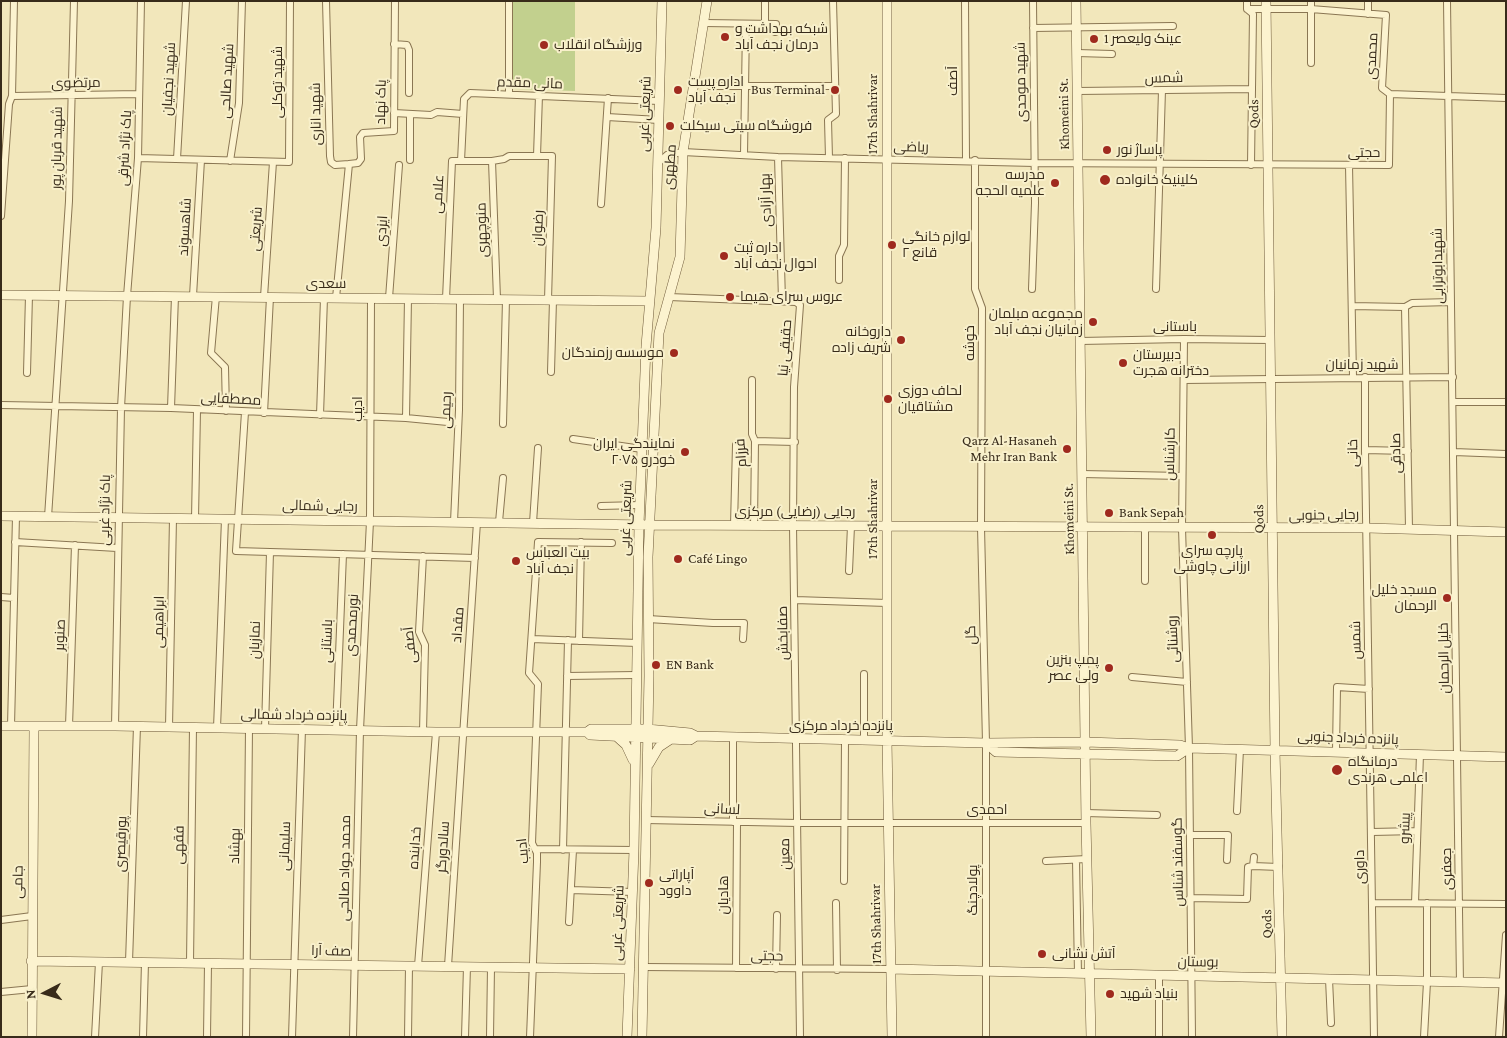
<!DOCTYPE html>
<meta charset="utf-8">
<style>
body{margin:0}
#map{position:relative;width:1507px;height:1038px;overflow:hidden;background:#f2e7bb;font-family:"Crimson Pro",serif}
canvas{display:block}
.frame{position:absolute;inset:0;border:2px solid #382b1a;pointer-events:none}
.north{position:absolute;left:20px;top:968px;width:50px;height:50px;-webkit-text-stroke:4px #f8f0cb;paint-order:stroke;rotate:265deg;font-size:14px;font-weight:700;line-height:20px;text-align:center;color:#382b1a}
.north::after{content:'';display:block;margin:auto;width:18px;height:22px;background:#382b1a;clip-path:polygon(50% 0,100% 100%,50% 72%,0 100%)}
</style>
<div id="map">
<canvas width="1507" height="1038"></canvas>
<div class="frame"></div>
<div class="north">N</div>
</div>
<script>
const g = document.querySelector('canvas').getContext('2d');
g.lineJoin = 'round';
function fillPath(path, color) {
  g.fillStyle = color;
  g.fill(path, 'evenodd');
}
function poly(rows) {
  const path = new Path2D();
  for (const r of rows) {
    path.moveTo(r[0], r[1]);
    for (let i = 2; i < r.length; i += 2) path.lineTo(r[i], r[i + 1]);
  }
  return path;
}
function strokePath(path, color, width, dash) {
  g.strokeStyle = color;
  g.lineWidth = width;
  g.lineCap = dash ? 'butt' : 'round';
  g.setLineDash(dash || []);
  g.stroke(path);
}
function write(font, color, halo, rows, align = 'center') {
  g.font = font + ' "Crimson Pro",Cairo,serif';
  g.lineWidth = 4;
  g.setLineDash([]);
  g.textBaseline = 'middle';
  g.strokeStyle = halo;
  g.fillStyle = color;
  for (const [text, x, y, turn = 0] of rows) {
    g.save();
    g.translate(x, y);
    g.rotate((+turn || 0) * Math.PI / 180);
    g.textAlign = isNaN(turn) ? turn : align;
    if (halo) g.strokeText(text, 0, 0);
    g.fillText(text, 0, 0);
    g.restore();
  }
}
fillPath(poly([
 [513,1,575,1,575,91,512,89]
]), '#c2d08e');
const street = poly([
 [326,1,330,156,331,162,335,165,349,164,336,298],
 [965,1,966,160],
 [1247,1,1247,9,1253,14,1251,165],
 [1311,1,1311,63],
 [1447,1,1460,983],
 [1247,9,1311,9,1386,15,1382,88,1390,94],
 [1368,14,1368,1],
 [704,23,776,24,775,32],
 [765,24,765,1],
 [1033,28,1173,26],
 [394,44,407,45,409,50,409,93],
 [1077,53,1112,54],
 [709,86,835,86],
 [1077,91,1252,89],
 [509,94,509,1],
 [1390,94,1506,98],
 [12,96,139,94],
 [394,113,431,115,437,112,463,114],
 [410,114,410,160],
 [607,117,659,120],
 [744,155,746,24],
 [537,156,539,95],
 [778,157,782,301],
 [138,158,289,162,290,1],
 [829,158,828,120,836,114,833,1],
 [177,159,186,1],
 [975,160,975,289,982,308,981,527,986,743,986,1037],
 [230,161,239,103,242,1],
 [461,161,464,99,470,93,659,101],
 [492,161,497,299],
 [658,163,667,155,683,152,778,157,1035,163,1389,165,1390,94],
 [349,164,358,163,361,159,360,137,363,133,394,131,395,1],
 [1349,165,1353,377],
 [601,204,608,98],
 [1,216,9,104,12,96,14,1],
 [839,280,839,256,844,245,845,158],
 [1032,289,1035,203,1033,1],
 [1156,289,1162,90],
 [193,296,201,160],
 [216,296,211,353,225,367,226,411],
 [264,297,273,162],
 [669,297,796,302,800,305,794,387,793,525,800,1037],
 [389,298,399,165],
 [446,299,452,161,492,161,504,159,509,156,552,156,548,300],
 [1352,306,1405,307,1412,303,1451,302],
 [1405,307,1409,529],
 [1184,339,1182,528,1189,748,1192,1037],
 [1080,341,1184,339,1270,340],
 [551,372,553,300],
 [27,373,29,295],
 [1365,377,1365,450,1374,1037],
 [752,380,752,434,755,441,754,525],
 [1184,380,1453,377],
 [1453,402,1506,402],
 [1,405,171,408,406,418,458,423],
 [171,408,175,296],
 [245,412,236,551,475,558],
 [264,413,270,297],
 [320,415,324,298],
 [406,418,408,298],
 [503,424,506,299],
 [573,439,642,449],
 [755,441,795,442],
 [1365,450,1408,451],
 [1454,452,1506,454],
 [1082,474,1182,476],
 [601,506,640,505],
 [48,517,69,201,74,1],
 [195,519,197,410],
 [454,522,459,410,460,299],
 [499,522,503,478],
 [533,523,538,448],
 [734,525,736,445],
 [15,542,117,548],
 [423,556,419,632,425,645,423,732],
 [849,571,851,526],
 [1145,581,1145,528],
 [1,597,14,598],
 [795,600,887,603],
 [648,619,713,623,744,623,743,639],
 [532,639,637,643],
 [579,641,581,542],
 [864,674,864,740],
 [567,676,636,675],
 [1132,677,1187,682],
 [11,726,16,516],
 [69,726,75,545],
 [115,726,121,408,127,296,138,158,141,1],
 [169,727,173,518],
 [217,728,225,519],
 [265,729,270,552],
 [336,730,343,554],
 [733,738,733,822],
 [1336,751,1337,687,1369,689],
 [1237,811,1240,749],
 [1086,813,1157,815],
 [646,820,798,823,1086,823],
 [1372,832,1417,831],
 [1190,835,1228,835,1227,860],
 [535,849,634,850],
 [563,850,568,640],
 [1076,860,1078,974],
 [1046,861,1087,859],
 [1253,866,1279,867],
 [844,881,845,740],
 [571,890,633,892],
 [1190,898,1247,899,1248,867,1253,866,1254,857],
 [836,903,837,970],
 [1374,903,1506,904],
 [1415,903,1420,754],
 [1,920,32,916],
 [569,922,573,850],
 [129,962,137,726],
 [190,963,193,727],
 [418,966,436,732],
 [448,966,477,522],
 [644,967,890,969],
 [736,968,737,822],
 [776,969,777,915],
 [1159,975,1159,1037],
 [1329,979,1331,1023],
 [1,992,32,989],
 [95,1037,99,962],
 [143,1037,145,962],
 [207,1037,208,963],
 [246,1037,249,728],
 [292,1037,302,729],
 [353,1037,360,730,370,521,371,298],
 [408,1037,409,966],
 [465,1037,467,966],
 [490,1037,491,967],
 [530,1037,537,862,537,853,532,843,538,684,529,673,538,542,612,543],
 [1424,1037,1427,982,1427,903],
 [1499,1037,1506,935]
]);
const secondary = poly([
 [887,1,887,740,892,1037],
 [1076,1,1086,823,1091,1037],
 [1266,1,1275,750,1282,1037],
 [1,295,650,301],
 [1,516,650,525,1367,528,1506,532],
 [1,726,115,726,436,732,587,732,591,729,647,729,690,733,696,736],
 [587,732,590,735,690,740,696,736,986,743,1085,742,1180,745,1189,748,1506,757],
 [616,736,626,745,633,760],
 [986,743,996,752,1177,756,1189,748],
 [649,764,659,747,671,739],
 [31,961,630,969],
 [890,969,1506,983],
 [32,1037,34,727],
 [627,1037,634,850,639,525,646,346,656,228,662,1],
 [642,1037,649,676,648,557,659,333,680,257,683,152,707,1]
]);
strokePath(street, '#8a7653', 8);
strokePath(secondary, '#6c5737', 10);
strokePath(street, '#fcf3cf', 6);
strokePath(secondary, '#fcf3cf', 9);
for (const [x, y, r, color] of [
 [725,37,5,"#9f2a1e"],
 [1094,39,5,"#9f2a1e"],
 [544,45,5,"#9f2a1e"],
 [678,90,5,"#9f2a1e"],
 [835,90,5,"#9f2a1e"],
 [670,126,5,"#9f2a1e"],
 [1107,150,5,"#9f2a1e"],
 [1105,180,6,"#9f2a1e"],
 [1055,183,5,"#9f2a1e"],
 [892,245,5,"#9f2a1e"],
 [724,256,5,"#9f2a1e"],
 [730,297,5,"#9f2a1e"],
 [1093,322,5,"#9f2a1e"],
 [901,340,5,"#9f2a1e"],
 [674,353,5,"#9f2a1e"],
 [1123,363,5,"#9f2a1e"],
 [888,399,5,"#9f2a1e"],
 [1067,449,5,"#9f2a1e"],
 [685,452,5,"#9f2a1e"],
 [1109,513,5,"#9f2a1e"],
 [1212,535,5,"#9f2a1e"],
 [678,559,5,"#9f2a1e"],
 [516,561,5,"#9f2a1e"],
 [1447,598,5,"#9f2a1e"],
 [656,665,5,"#9f2a1e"],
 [1109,668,5,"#9f2a1e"],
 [1337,770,6,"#9f2a1e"],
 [649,883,5,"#9f2a1e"],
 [1042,954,5,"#9f2a1e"],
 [1110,994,5,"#9f2a1e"]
]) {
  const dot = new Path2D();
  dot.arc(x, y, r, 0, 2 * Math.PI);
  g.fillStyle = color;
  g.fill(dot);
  strokePath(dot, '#f8f0cb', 2);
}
write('14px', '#382b1a', '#f8f0cb', [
 ["شبکه بهداشت و",735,29],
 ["درمان نجف آباد",735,45],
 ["عینک ولیعصر 1",1104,39],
 ["ورزشگاه انقلاب",554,45],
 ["اداره پست",688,82],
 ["نجف آباد",688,98],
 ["Bus Terminal",825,90,"right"],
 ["فروشگاه سيتی سیکلت",680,126],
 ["پاساژ نور",1117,150],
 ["مدرسه",1045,175,"right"],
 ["علمیه الحجه",1045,191,"right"],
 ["کلینیک خانواده",1116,180],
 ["لوازم خانگی",902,237],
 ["قانع ۲",902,253],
 ["اداره ثبت",734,248],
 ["احوال نجف آباد",734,264],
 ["عروس سرای هیما",740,297],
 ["مجموعه مبلمان",1083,314,"right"],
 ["زمانیان نجف آباد",1083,330,"right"],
 ["داروخانه",891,332,"right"],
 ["شریف زاده",891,348,"right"],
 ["موسسه رزمندگان",664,353,"right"],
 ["دبیرستان",1133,355],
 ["دخترانه هجرت",1133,371],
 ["لحاف دوزی",898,391],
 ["مشتاقیان",898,407],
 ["Qarz Al-Hasaneh",1057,441,"right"],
 ["Mehr Iran Bank",1057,457,"right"],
 ["نمایندگی ایران",675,444,"right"],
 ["خودرو ۲۰۷۵",675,460,"right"],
 ["Bank Sepah",1119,513],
 ["پارچه سرای",1212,551,"center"],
 ["ارزانی چاوشی",1212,567,"center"],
 ["بیت العباس",526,553],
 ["نجف آباد",526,569],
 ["Café Lingo",688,559],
 ["مسجد خلیل",1437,590,"right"],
 ["الرحمان",1437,606,"right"],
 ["پمپ بنزین",1099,660,"right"],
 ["ولی عصر",1099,676,"right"],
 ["EN Bank",666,665],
 ["درمانگاه",1348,762],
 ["اعلمی هرندی",1348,778],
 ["آپاراتی",659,875],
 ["داوود",659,891],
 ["آتش نشانی",1052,954],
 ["بنیاد شهید",1120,994]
], 'left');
write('14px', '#382b1a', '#f8f0cb', [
 ["محمدی",1372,56,-87],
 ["شمس",1164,78,-1],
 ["شهید نجفیان",169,79,-87],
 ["شهید صالحی",227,81,-87],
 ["آصف",953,81,-90],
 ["شهید توکلی",278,82,-90],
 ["شهید موحدی",1021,82,-91],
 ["مرتضوی",76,83,-1],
 ["مانی مقدم",530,83,2],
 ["پاک نهاد",381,102,-89],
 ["شهید اناری",316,114,-91],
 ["شریعتی غربی",645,114,-88],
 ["17th Shahrivar",873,114,-90],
 ["Khomeini St.",1064,114,-91],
 ["Qods",1254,114,-91],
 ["ریاضی",911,147,1],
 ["شهید قربان پور",57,148,-89],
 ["پاک نژاد شرقی",125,148,-87],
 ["حجتی",1364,153],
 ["مطهری",670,167,-86],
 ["علامی",438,194,-87],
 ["بهار آزادی",766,200,-92],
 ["شاهسوند",185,227,-87],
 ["رضوان",538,228,-88],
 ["شریعتی",256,229,-86],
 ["منوچهری",482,230,-92],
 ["ایزدی",382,231,-86],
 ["شهیدابوترابی",1438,266,-91],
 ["سعدی",326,284],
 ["باستانی",1175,327],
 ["خوشه",970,343,-90],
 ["حقیقی نیا",785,348,-86],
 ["شهید زمانیان",1362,365],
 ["مصطفایی",231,399,3],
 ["ادیب",358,409,-90],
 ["رحیمی",446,410,-88],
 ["فرزام",741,453,-94],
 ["خانی",1353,453,-91],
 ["صادقی",1396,453,-91],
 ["کارشناس",1170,454,-89],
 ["رجایی شمالی",320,506,1],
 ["پاک نژاد غربی",105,510,-89],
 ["رجایی (رضایی) مرکزی",795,512],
 ["رجایی جنوبی",1324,515,-1],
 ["شریعتی غربی",626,518,-88],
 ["17th Shahrivar",873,519,-90],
 ["Khomeini St.",1069,519,-91],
 ["Qods",1259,519,-91],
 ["ابراهیمی",159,622,-89],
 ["نورمحمدی",352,625,-87],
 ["مقداد",458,625,-86],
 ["صفابخش",783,633,-91],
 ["صنوبر",60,635,-88],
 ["گل",971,635,-91],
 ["روشنائی",1173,639,-92],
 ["نمازیان",255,640,-88],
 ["شمس",1356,640,-91],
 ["باستانی",327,641,-88],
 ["آصفی",410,645,-96],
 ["خلیل الرحمان",1444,658,-91],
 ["پانزده خرداد شمالی",294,715,1],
 ["پانزده خرداد مرکزی",841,726],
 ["پانزده خرداد جنوبی",1348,738,2],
 ["لسانی",722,809,3],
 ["احمدی",987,810],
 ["پیشرو",1405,828,-88],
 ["پورقیصری",121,844,-88],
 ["فقهی",179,845,-89],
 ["بهشاد",235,846,-89],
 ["سلیمانی",285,846,-88],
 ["سالدورگر",443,847,-86],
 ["خدابنده",415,848,-86],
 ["ادیب",523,851,-96],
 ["معین",785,854,-91],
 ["گوسفند شناس",1178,862,-91],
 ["داوری",1360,867,-91],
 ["محمد جواد صالحی",345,868,-89],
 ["جعفری",1447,869,-91],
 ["جامی",18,882,-89],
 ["پولادچنگ",973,890,-90],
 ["هادیان",724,895,-90],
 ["شریعتی غربی",618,923,-88],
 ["17th Shahrivar",876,924,-91],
 ["Qods",1267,924,-91],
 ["صف آرا",331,951,1],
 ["حجتی",767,956,1],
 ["بوستان",1198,962,1]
]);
</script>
